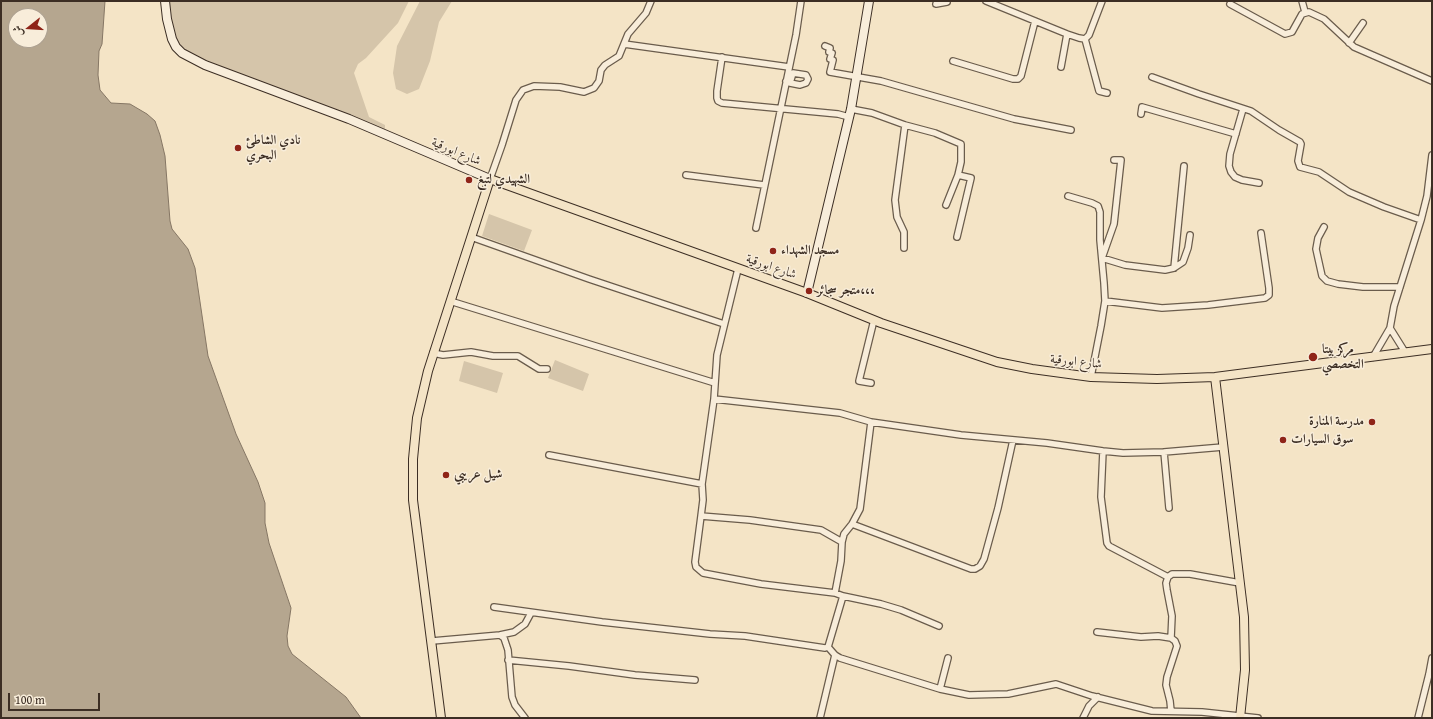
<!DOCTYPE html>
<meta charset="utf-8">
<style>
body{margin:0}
#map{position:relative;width:1433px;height:719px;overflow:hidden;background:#f4e4c6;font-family:"Gentium Book Plus",Amiri,serif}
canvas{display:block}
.frame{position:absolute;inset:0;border:2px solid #3c2e24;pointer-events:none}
.north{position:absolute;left:8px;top:8px;width:40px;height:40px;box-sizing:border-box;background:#f8edda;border:1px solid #ada191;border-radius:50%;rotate:253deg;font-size:11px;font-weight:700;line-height:16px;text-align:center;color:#3c2e24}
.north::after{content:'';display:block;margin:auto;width:14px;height:18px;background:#8f2418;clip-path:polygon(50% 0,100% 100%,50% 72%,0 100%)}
.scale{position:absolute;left:8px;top:693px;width:92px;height:18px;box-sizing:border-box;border:2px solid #3c2e24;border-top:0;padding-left:5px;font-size:12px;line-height:14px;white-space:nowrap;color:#3c2e24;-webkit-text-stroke:3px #f8edda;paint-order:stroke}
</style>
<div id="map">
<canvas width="1433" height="719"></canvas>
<div class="frame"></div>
<div class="north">ش</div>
<div class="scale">100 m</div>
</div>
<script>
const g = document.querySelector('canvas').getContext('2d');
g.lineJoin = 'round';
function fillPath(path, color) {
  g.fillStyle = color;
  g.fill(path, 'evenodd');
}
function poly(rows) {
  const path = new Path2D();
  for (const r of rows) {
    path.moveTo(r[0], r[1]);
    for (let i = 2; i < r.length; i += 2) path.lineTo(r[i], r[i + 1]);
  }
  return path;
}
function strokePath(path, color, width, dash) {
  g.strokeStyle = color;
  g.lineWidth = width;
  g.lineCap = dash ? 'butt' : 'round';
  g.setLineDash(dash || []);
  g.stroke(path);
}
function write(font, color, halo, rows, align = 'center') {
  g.font = font + ' "Gentium Book Plus",Amiri,serif';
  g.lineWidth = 3;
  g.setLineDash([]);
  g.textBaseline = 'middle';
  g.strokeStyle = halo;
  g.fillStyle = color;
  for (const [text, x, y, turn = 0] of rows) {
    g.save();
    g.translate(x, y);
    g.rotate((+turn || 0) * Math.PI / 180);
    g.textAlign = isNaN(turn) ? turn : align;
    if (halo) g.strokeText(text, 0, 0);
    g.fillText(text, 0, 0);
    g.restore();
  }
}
fillPath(poly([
 [165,1,409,1,398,23,366,58,358,64,354,73,369,117,385,125,385,135,205,65,176,47],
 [420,1,452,1,439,22,430,61,419,89,407,94,396,89,393,73,397,46],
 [489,214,532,230,524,251,482,236],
 [555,360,589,374,583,391,548,378],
 [464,361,503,373,497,393,459,381]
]), '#d5c5aa');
const water = poly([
 [1,1,105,1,102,44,99,51,98,75,100,90,111,103,130,104,147,114,155,121,160,135,165,156,170,221,172,229,188,249,195,268,208,356,236,434,258,482,265,503,265,523,269,543,291,608,287,636,288,646,292,654,346,697,361,718,1,718,1,1],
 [16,16,40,16,40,40,16,40,16,16]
]);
fillPath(water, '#b5a68f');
strokePath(water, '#857664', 1);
const minor = poly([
 [937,1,936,4,947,2],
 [986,1,1067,34,1079,38,1085,39,1089,35,1102,1],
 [1302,1,1305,12],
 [1230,4,1285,34,1292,32,1302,14,1309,12,1324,19,1354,47,1432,81],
 [1085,39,1099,91,1107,93],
 [1349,43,1363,23],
 [624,44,789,67],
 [825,46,830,48,829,52,832,53,830,59,833,60,830,72,881,81,1014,119,1071,130],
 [722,57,717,91,717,98,718,101,722,103,838,114,849,117],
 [953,61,1013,79,1018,79,1021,76,1035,21],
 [1061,67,1067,34],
 [1152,77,1199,94,1251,111,1279,130,1300,142,1301,144,1298,161,1300,167,1319,172,1349,192,1384,207,1421,220],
 [786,81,790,83,793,73,806,75,808,79,806,83,800,85,790,83],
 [851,109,872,113,905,125,935,133,961,144,961,162,958,175,971,178,957,237],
 [1243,109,1230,154,1229,166,1231,172,1235,177,1242,180,1259,183],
 [1141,114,1142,107,1236,134],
 [1114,160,1121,160,1114,224,1102,258,1125,265,1165,270,1174,268,1183,262,1188,248,1190,235],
 [686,175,764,185],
 [490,179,502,145,516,100,523,90,534,86,560,87,584,92,594,88,599,81,601,70,605,65,619,56,628,34,646,13,651,1],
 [1068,196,1092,203,1098,206,1100,212,1100,240,1104,283,1105,301,1101,326,1091,377],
 [946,205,958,175],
 [1324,227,1318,238,1316,249,1322,276,1327,281,1338,284,1363,287,1400,287],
 [756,228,796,35,801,1],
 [471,237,589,279,724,324],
 [904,248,904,232,897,217,895,200,905,125],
 [1174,268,1184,166],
 [738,269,717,355,714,399,702,484,703,500,701,516,750,520,821,530,842,542,841,561,835,593,843,596,828,647,835,655,840,658,940,689,969,695,1008,694,1056,684,1092,696,1152,711,1202,712,1258,718],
 [450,301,715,383],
 [1105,301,1162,308,1208,305,1265,298,1269,295,1269,288,1261,233],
 [1390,328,1405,352],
 [433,353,443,355,471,352,493,356,518,356,539,369,547,369],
 [1373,357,1390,328,1394,306,1421,220,1427,196,1432,155],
 [871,383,859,381,874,320],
 [714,399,840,413,871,422,961,435,1047,443,1103,451,1123,453,1164,452,1223,447],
 [1103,451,1101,497,1107,543,1109,546,1168,577],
 [1164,452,1169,508],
 [549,455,702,484],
 [701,516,695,562,696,567,703,573,761,584,835,593],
 [852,524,971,569,975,569,980,566,984,559,998,508,1013,440],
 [842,542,844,534,852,524,860,509,871,422],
 [843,596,881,604,901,610,939,626],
 [494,607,602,622,710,634,745,636,825,648,828,647],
 [1097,632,1141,637,1158,636,1171,638,1175,641,1177,646,1167,677,1166,685,1170,701,1171,711],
 [500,635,514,632,525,624,531,613],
 [1171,638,1172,616,1167,590,1166,583,1168,577,1172,574,1190,574,1240,583],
 [432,641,500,635,504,638,508,650,512,697,515,705,525,718],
 [508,660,569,666,635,675,695,680],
 [940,689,948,658],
 [820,718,835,655],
 [1083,718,1089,706,1098,697],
 [1418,718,1429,674,1432,658]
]);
const secondary = poly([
 [165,1,167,19,172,39,176,47,182,53,205,65,349,119,490,179],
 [807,293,851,109,869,1]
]);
const primary = poly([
 [1215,377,1244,617,1245,670,1240,718],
 [441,718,413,500,413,459,417,418,428,371,490,179,807,293,881,323,997,362,1032,369,1091,377,1157,379,1215,377,1432,349]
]);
strokePath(minor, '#6a5c4c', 8);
strokePath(secondary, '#3c2e24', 10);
strokePath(primary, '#3c2e24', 10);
strokePath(minor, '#f8edda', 5.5);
strokePath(secondary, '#f8edda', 8);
strokePath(primary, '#f4e4c6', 8);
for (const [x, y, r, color] of [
 [238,148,4,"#8f2418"],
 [469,180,4,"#8f2418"],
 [773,251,4,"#8f2418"],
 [809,291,4,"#8f2418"],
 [1313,357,5,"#8f2418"],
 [1372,422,4,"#8f2418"],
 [1283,440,4,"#8f2418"],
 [446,475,4,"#8f2418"]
]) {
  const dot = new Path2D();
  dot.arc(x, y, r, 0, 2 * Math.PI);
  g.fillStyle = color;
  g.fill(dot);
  strokePath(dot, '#f8edda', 1.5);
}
write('bold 13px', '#3c2e24', '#f8edda', [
 ["نادي الشاطئ",246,141],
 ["البحري",246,156],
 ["الشهيدي لتبغ",477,180],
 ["مسجد الشهداء",781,251],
 ["متجر سجائر،،،",817,291],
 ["مركز بيتا",1322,350],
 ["التخصصي",1322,365],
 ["مدرسة المنارة",1364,422,"right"],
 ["سوق السيارات",1291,440],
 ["شيل عريبي",454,475]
], 'left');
write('13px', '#3c2e24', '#f8edda', [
 ["شارع ابورقية",456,152,23],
 ["شارع ابورقية",771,267,19],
 ["شارع ابورقية",1076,362,6]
]);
</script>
